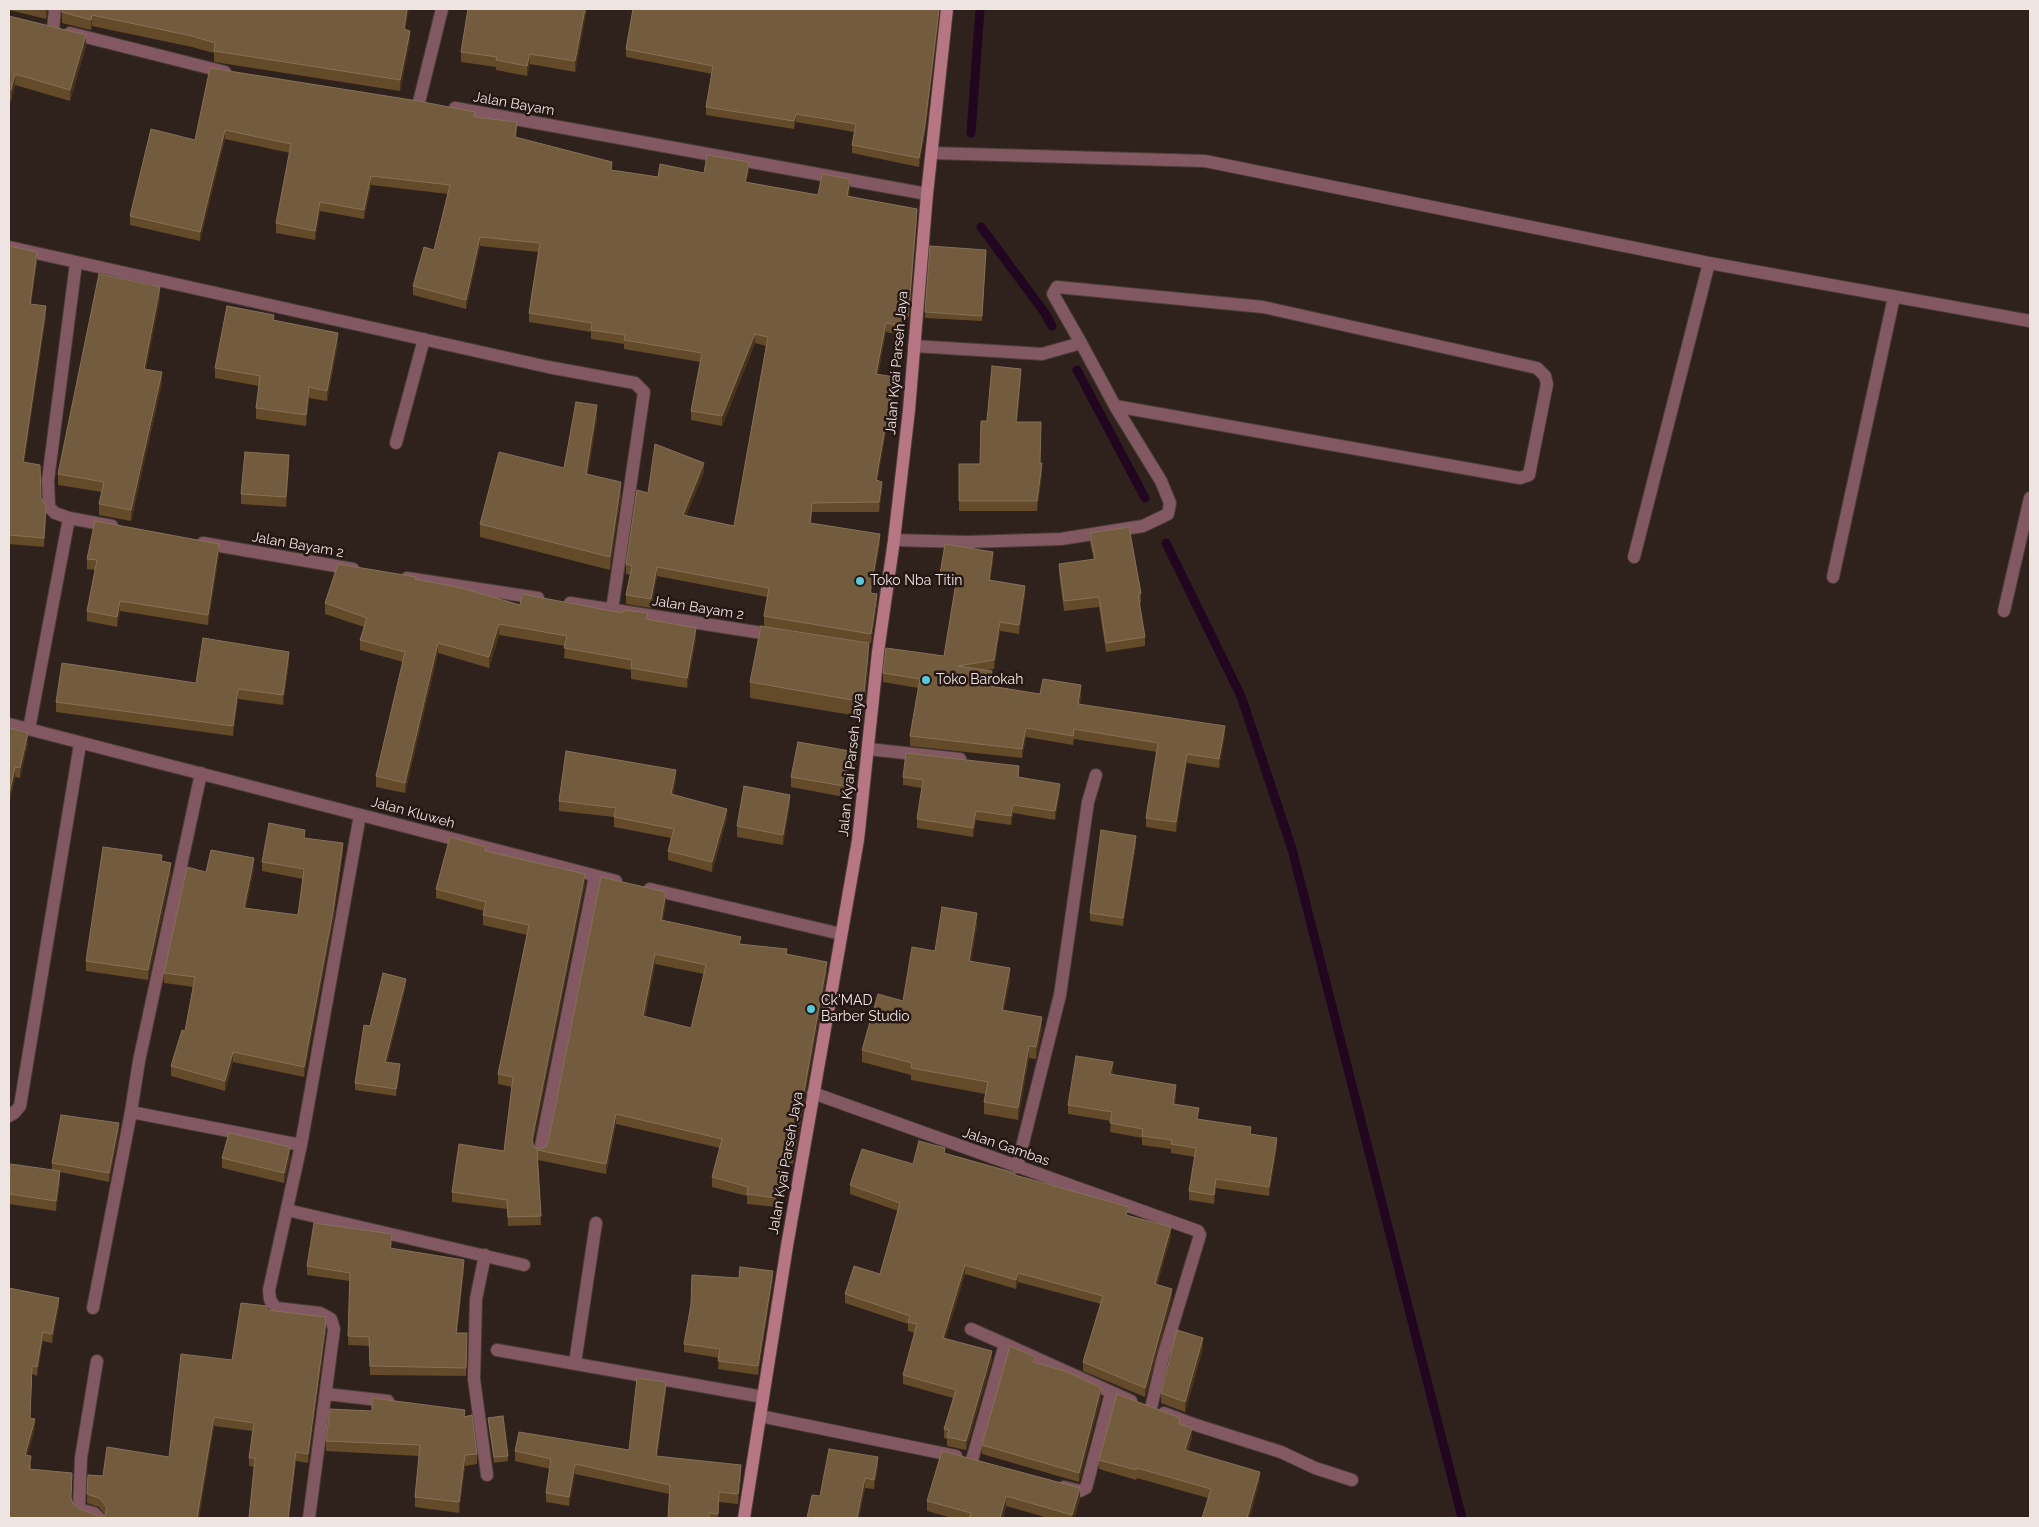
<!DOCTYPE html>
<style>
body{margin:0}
#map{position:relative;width:2039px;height:1527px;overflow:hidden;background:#2f211c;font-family:Raleway,sans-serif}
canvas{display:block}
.frame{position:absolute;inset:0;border:10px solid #eee4e1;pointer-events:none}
</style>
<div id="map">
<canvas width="2039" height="1527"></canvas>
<div class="frame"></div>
</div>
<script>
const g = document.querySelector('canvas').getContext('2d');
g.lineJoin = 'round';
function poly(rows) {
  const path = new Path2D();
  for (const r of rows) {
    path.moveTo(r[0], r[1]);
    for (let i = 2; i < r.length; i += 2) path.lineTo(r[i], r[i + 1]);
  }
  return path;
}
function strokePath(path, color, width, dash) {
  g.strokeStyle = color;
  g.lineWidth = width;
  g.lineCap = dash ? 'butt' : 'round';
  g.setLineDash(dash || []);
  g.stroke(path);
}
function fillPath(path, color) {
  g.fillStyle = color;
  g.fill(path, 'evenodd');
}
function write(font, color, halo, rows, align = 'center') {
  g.font = font + ' Raleway,sans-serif';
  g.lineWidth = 5;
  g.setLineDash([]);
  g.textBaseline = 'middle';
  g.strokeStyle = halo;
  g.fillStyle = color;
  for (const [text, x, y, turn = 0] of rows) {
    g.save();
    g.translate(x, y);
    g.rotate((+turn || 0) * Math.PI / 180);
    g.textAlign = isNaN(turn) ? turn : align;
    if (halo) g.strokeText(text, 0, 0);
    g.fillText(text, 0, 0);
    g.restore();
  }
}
strokePath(poly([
 [971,133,980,9],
 [981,227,1045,313,1052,326],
 [1077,370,1145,498],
 [1166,543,1241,696,1292,849,1462,1518]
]), '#21061f', 9);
const street = poly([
 [53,29,55,9],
 [70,33,225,72],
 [419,102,442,9],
 [455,108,927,194],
 [932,153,1205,161,1709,263,2030,321],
 [9,247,548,367,635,383,644,392,642,406,612,610],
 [76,263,48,480,49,507,55,513,69,518,112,526],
 [914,346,1042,354,1081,343,1053,294,1057,287,1263,307,1537,368,1545,376,1547,384,1529,475,1520,478,1115,406,1081,343],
 [396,443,424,339],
 [894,540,967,542,1061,539,1143,526,1168,514,1170,503,1161,481,1115,406],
 [203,543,353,569],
 [1634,557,1709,263],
 [1833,577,1894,297],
 [407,578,538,598],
 [570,603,775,635],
 [2004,611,2030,498],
 [9,724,616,881],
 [29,729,69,518],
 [868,749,960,759],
 [201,773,139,1061,131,1112,301,1145],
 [650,889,841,934],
 [813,1093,1198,1231,1200,1235,1163,1357,1151,1408],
 [9,1116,14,1113,20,1106,80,744],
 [540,1151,595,876],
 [1017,1167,1060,995,1088,802,1096,775],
 [287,1210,524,1265],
 [485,1255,476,1299,474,1379,487,1475],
 [93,1308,131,1112],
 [971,1329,1005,1344],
 [497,1350,763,1397],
 [97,1361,81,1458,79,1507,82,1510,94,1513,99,1518],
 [575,1363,596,1223],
 [326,1394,388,1401],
 [1164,1413,1196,1425,1281,1452,1315,1468,1352,1480],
 [760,1416,956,1456],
 [972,1460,1005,1344,1131,1401],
 [1064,1487,1080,1491,1086,1488,1111,1393],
 [309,1518,334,1329,331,1319,320,1313,276,1308,270,1300,269,1290,301,1145,360,815]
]);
const secondary = poly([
 [744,1518,787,1246,858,840,878,652,894,540,909,410,927,194,947,9]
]);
strokePath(street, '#4a3c38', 14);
strokePath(secondary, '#4a3c38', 14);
strokePath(street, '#825962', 12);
strokePath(secondary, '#b77684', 12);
fillPath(poly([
 [9,9,48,9,46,19,9,10],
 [62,9,405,30,410,41,400,91,214,62,214,53,192,47,92,26,91,30,62,23],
 [468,9,587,9,575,72,530,64,527,76,496,70,496,67,461,62,461,52],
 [633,9,940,9,925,133,919,167,852,153,852,145,854,132,796,122,794,129,706,115,706,107,712,74,626,57,626,49],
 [9,16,86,46,70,101,15,85,11,101,9,100],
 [210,68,475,117,517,131,516,137,612,170,658,177,704,173,749,171,746,182,818,195,850,188,849,196,917,218,909,317,905,317,902,335,886,332,878,374,894,386,877,481,882,491,879,512,812,512,811,523,880,543,871,593,877,603,871,643,764,626,764,616,767,597,657,576,651,608,626,604,626,595,631,575,626,574,626,564,648,493,704,472,686,516,734,526,766,346,755,343,722,426,691,420,691,411,700,362,624,349,624,344,591,339,591,332,529,322,529,313,538,252,480,246,466,309,413,295,413,286,434,250,448,194,371,185,364,219,320,211,315,240,276,233,276,223,290,153,225,139,200,241,130,225,130,216,195,140],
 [9,246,37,261,31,304,46,316,24,462,41,498,46,516,44,547,9,544],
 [986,250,982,321,925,318,925,312],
 [160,298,146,369,162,383,131,521,99,515,99,504,102,492,58,485,58,474],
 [274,320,338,344,327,401,309,398,306,426,256,419,256,408,259,386,215,378,215,368],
 [1021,379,1017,422,1040,463,1042,474,1037,511,959,511,959,464,980,464,987,421],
 [597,418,588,474,621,495,610,570,480,537,480,524,564,468],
 [289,466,286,507,241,504,241,494],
 [1090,533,1141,593,1141,603,1139,603,1145,637,1145,646,1106,652,1099,607,1064,611,1059,573,1059,564,1094,560,1090,543],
 [219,554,208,625,120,611,117,627,87,621,87,611,95,570,87,569,87,559],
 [993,561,990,580,1025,595,1019,634,1000,631,994,669,987,670,992,680,991,686,1040,694,1081,694,1080,704,1225,735,1219,768,1187,763,1176,832,1146,827,1146,818,1157,752,1074,739,1073,745,1026,737,1022,758,910,746,910,736,918,688,883,682,883,673,944,656,955,586,940,583,940,574],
 [416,579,520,605,648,620,696,638,687,688,631,679,631,670,564,658,565,646,499,635,489,668,438,653,405,793,376,787,376,776,403,662,360,650,360,640,364,627,325,614,325,603],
 [869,659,863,717,750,698,750,682],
 [289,662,283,705,238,699,233,736,56,712,56,702,196,683],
 [9,728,28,743,20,778,15,777,9,805],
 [850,761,844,797,791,787,791,777],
 [1019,774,1019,777,1060,792,1055,820,1013,813,1011,825,976,820,973,837,917,828,917,819,922,788,903,785,903,777],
 [676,780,673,795,727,818,712,872,668,860,668,851,671,838,614,827,614,817,559,811,559,801],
 [790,805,783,845,737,837,737,826],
 [305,838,343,853,333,922,304,1077,233,1062,225,1091,171,1076,171,1066,185,1031,193,987,164,983,164,973,206,872,254,867,246,908,298,915,303,879,262,871,262,862],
 [1136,844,1123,926,1090,921,1090,913],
 [486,851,585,884,533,1144,534,1147,539,1149,546,1147,666,901,663,921,741,944,787,954,827,972,793,1164,782,1162,776,1207,747,1204,747,1196,712,1187,712,1177,720,1148,616,1124,606,1174,538,1160,541,1225,508,1226,507,1209,452,1202,452,1192,504,1151,512,1087,498,1084,498,1074,527,935,483,925,483,915,484,911,436,898,436,889],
 [655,964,704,974,691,1028,645,1017],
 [171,874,148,980,86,971,86,961],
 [977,925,971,961,1010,980,1004,1010,1042,1029,1036,1059,1029,1058,1018,1120,984,1114,984,1102,985,1094,911,1080,911,1075,862,1062,862,1050,903,1001,935,951],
 [406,986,387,1062,400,1071,396,1096,355,1090,355,1083,370,1026],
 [1113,1071,1112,1075,1176,1094,1175,1105,1198,1119,1251,1134,1277,1147,1269,1196,1216,1188,1214,1204,1189,1200,1189,1191,1195,1157,1171,1153,1171,1149,1142,1145,1142,1138,1110,1132,1111,1121,1068,1114,1068,1105],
 [119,1131,109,1182,60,1172,60,1181,56,1211,9,1204,9,1181,52,1170,52,1163],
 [945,1153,1015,1175,1129,1216,1171,1236,1157,1285,1172,1298,1145,1397,1083,1371,1083,1362,1101,1304,1018,1282,1016,1289,965,1274,945,1339,992,1360,966,1450,947,1446,947,1439,944,1438,944,1429,953,1398,903,1384,903,1375,915,1333,908,1331,908,1324,845,1303,845,1294,880,1274,898,1211,850,1194,850,1185],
 [222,1158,290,1158,284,1183,222,1168],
 [392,1243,391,1248,464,1269,457,1333,467,1333,466,1376,370,1375,369,1346,348,1345,350,1281,307,1275,307,1266],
 [773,1279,758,1375,718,1369,719,1358,684,1352,684,1344],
 [9,1288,59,1306,52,1343,43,1341,37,1376,32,1374,30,1418,35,1428,27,1456,31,1465,31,1469,71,1499,73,1504,80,1509,101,1517,105,1514,99,1507,87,1503,88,1475,103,1476,169,1457,232,1360,267,1310,326,1330,308,1463,296,1461,289,1518,249,1518,254,1467,249,1466,249,1458,252,1431,214,1426,199,1518,9,1518],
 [1203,1348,1185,1412,1161,1403,1161,1393],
 [1035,1362,1101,1398,1079,1482,982,1454,982,1445],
 [666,1391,657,1456,741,1475,738,1504,719,1502,718,1518,668,1518,669,1494,575,1474,569,1506,546,1502,546,1493,550,1469,515,1461,515,1451,629,1450],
 [465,1416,477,1454,477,1464,465,1466,459,1513,415,1507,415,1497,419,1456,326,1451,326,1441],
 [488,1418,508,1456,508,1461,494,1463],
 [1180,1424,1192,1437,1188,1451,1260,1481,1208,1498,1137,1478,1136,1480,1099,1469,1099,1460],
 [878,1466,874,1489,865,1488,859,1518,807,1518,820,1496],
 [1080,1488,1080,1499,1074,1518,1048,1518,1006,1506,1003,1518,952,1518,927,1511,927,1501]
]), '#634b29');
fillPath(poly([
 [46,9,48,9,46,19],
 [407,9,409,9,404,40,404,29],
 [585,9,587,9,575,72,575,61],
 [939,9,940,9,925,133,919,167,919,158],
 [92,15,92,26,91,30,91,20],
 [410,31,410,41,400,91,400,80],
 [86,35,86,46,70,101,70,90],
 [530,54,530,64,527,76,527,66],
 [15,74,15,85,11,101,11,90],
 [796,114,796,122,794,129,794,121],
 [517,122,517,131,515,146,515,137],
 [225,130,225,139,200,241,200,232],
 [749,162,749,171,745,191,745,182],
 [371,176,371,185,364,219,364,210],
 [850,179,850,188,847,205,847,196],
 [320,202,320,211,315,240,315,231],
 [917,209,917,218,909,317,909,308],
 [480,237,480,246,466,309,466,300],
 [37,252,37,261,30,314,30,304],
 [160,287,160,298,144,380,144,369],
 [46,306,46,316,23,472,23,462],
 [905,307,905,317,902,335,902,326],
 [886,323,886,332,876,383,876,374],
 [338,333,338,344,327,401,327,391],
 [755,334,755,343,722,426,722,416],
 [1021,369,1021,379,1016,432,1016,422],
 [162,372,162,383,131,521,131,510],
 [894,377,894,386,876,490,876,480],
 [309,387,309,398,306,426,306,415],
 [597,405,597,418,586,487,586,474],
 [289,455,289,466,286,507,286,497],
 [704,463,704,472,683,524,683,515],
 [1042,463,1042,474,1037,511,1037,501],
 [621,482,621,495,610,570,610,557],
 [882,482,882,491,879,512,879,502],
 [46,506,46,516,44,547,44,538],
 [880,534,880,543,870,602,870,593],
 [219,544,219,554,208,625,208,615],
 [993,552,993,561,989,589,989,580],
 [657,567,657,576,651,608,651,599],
 [1025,586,1025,595,1019,634,1019,625],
 [877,594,877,603,871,643,871,634],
 [120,601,120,611,117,627,117,617],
 [1000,622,1000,631,994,669,994,660],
 [499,624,499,635,489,668,489,657],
 [696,628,696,638,687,688,687,678],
 [438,643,438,653,405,793,405,783],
 [869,643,869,659,863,717,863,702],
 [289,652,289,662,283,705,283,695],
 [992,671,992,680,990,695,990,686],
 [1081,685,1081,694,1078,713,1078,704],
 [238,689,238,699,233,736,233,726],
 [1225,726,1225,735,1219,768,1219,759],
 [1026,728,1026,737,1022,758,1022,749],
 [28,733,28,743,20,778,20,768],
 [850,751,850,761,844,797,844,786],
 [1187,754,1187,763,1176,832,1176,822],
 [15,767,15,777,9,805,9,795],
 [676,770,676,780,671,804,671,794],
 [1060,784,1060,792,1055,820,1055,811],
 [790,795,790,805,783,845,783,835],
 [1013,805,1013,813,1011,825,1011,816],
 [727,809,727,818,712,872,712,862],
 [976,811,976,820,973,837,973,828],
 [1136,836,1136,844,1123,926,1123,918],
 [343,843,343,853,333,922,304,1077,304,1067],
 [254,858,254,867,244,918,244,908],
 [171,863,171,874,148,980,148,970],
 [585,874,585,884,532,1149,532,1140],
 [666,892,666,901,661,930,661,920],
 [977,913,977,925,969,972,969,961],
 [655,954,655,964,643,1026,643,1016],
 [827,962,827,972,793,1164,793,1154],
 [1010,968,1010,980,1002,1021,1002,1010],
 [406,979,406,986,385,1069,385,1062],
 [1042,1017,1042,1029,1036,1059,1036,1047],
 [1029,1046,1029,1058,1018,1120,1018,1108],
 [233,1052,233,1062,225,1091,225,1081],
 [1113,1062,1113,1071,1110,1083,1110,1074],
 [400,1064,400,1071,396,1096,396,1089],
 [1176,1085,1176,1094,1173,1114,1173,1104],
 [616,1114,616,1124,606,1174,606,1164],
 [119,1123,119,1131,109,1182,109,1173],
 [1277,1138,1277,1147,1269,1196,1269,1187],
 [290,1147,290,1158,284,1183,284,1173],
 [782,1152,782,1162,776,1207,776,1198],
 [60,1171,60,1181,56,1211,56,1201],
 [1216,1179,1216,1188,1214,1204,1214,1195],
 [1171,1227,1171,1236,1155,1293,1155,1284],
 [464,1260,464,1269,456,1342,456,1333],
 [965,1265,965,1274,943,1347,943,1338],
 [773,1271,773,1279,758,1375,758,1366],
 [1018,1273,1018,1282,1016,1289,1016,1280],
 [1172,1289,1172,1298,1145,1397,1145,1388],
 [59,1298,59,1306,52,1343,52,1334],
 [326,1321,326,1330,308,1463,308,1454],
 [43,1332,43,1341,37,1376,37,1367],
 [1203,1338,1203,1348,1185,1412,1185,1402],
 [992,1351,992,1360,966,1450,966,1441],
 [666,1382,666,1391,656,1466,656,1456],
 [1101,1388,1101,1398,1079,1482,1079,1473],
 [214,1417,214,1426,199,1518,197,1518],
 [35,1419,35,1428,25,1464,25,1455],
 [1192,1428,1192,1437,1185,1460,1185,1450],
 [296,1452,296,1461,289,1518,288,1518],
 [465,1455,465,1466,459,1513,459,1502],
 [878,1457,878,1466,874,1489,874,1480],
 [575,1464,575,1474,569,1506,569,1497],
 [741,1465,741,1475,738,1504,738,1494],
 [1260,1472,1260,1481,1250,1518,1247,1518],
 [865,1478,865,1488,859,1518,857,1518],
 [1080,1488,1080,1499,1074,1518,1072,1518,1072,1515],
 [1006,1496,1006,1506,1003,1518,1000,1518]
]), '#48341b');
const building = poly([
 [62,9,407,9,404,29,410,31,400,80,214,51,215,43,192,36,92,15,91,20,62,12,62,9],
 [468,9,585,9,575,61,530,54,527,66,496,60,497,57,461,52,468,9],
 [633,9,939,9,925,125,919,158,852,145,856,124,796,114,794,121,706,107,713,66,626,49,633,9],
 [9,16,86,35,70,90,15,74,11,90,9,89,9,16],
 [210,68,418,101,475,112,474,117,517,122,515,137,612,162,611,170,658,177,660,164,704,173,707,155,749,162,745,182,818,195,822,174,850,179,847,196,917,209,909,308,905,307,902,326,886,323,876,374,894,377,876,480,882,482,879,502,812,503,810,523,880,534,870,593,877,594,871,634,764,616,769,588,657,567,651,599,626,595,632,566,626,564,637,490,648,493,655,444,704,463,683,515,734,526,768,337,755,334,722,416,691,411,702,353,624,340,625,335,591,330,592,323,529,313,540,243,480,237,466,300,413,286,424,247,434,250,450,185,371,176,364,210,320,202,315,231,276,223,291,144,225,130,200,232,130,216,151,129,195,140,210,68],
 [9,246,37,252,30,304,46,306,23,462,40,465,41,498,46,506,44,538,9,535,9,246],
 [930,246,986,250,982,316,925,312,930,246],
 [99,274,160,287,144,369,162,372,131,510,99,504,104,482,58,474,99,274],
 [227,306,274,315,273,320,338,333,327,391,309,387,306,415,256,408,260,376,215,368,227,306],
 [992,366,1021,369,1016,422,1041,422,1040,463,1042,463,1037,501,959,501,959,464,980,464,981,421,987,421,992,366],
 [576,402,597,405,586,474,621,482,610,557,480,524,499,452,564,468,576,402],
 [245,452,289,455,286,497,241,494,245,452],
 [95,521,219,544,208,615,120,601,117,617,87,611,97,560,87,559,95,521],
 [1129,527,1141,593,1138,594,1145,637,1106,643,1099,597,1064,601,1059,564,1095,559,1090,533,1129,527],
 [945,544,993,552,989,580,1025,586,1019,625,1000,622,994,660,958,666,992,671,990,686,1040,694,1043,679,1081,685,1078,704,1225,726,1219,759,1187,754,1176,822,1146,818,1158,743,1074,729,1073,736,1026,728,1022,749,910,736,920,679,883,673,886,648,944,656,957,577,940,574,945,544],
 [338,564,416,577,415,579,461,588,520,605,522,594,622,613,623,610,648,613,646,619,696,628,687,678,631,668,632,660,564,648,567,636,499,624,489,657,438,643,405,783,376,776,405,652,360,640,367,618,325,603,338,564],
 [761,626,869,643,863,702,750,682,761,626],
 [203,638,289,652,283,695,238,689,233,726,56,702,62,663,196,683,203,638],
 [9,728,28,733,20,768,15,767,9,795,9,728],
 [798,742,850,751,844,786,791,777,798,742],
 [566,751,676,770,671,794,727,809,712,862,668,851,674,829,614,817,616,808,559,801,566,751],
 [906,753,1019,766,1018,777,1060,784,1055,811,1013,805,1011,816,976,811,973,828,917,819,923,780,903,777,906,753],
 [744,786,790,795,783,835,737,826,744,786],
 [269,823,305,830,304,838,343,843,333,912,304,1067,233,1052,225,1081,171,1066,182,1030,185,1031,195,977,164,973,187,867,206,872,211,850,254,858,244,908,298,915,304,869,262,862,269,823],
 [1101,830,1136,836,1123,918,1090,913,1101,830],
 [450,837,486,847,485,851,585,874,532,1140,534,1147,539,1149,546,1147,548,1143,601,877,666,892,661,920,741,937,739,944,787,949,786,954,827,962,793,1154,782,1152,776,1198,747,1194,748,1187,712,1177,722,1139,616,1114,606,1164,537,1150,541,1216,508,1217,507,1200,452,1192,459,1144,504,1151,513,1077,498,1074,529,925,483,915,486,902,436,889,450,837],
 [655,954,706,965,691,1028,643,1016,655,954],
 [103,847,162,855,161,861,171,863,148,970,86,961,103,847],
 [942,907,977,913,969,961,1010,968,1002,1010,1042,1017,1036,1047,1029,1046,1018,1108,984,1102,988,1082,911,1068,912,1063,862,1050,878,994,903,1001,912,947,935,951,942,907],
 [383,973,406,979,385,1062,400,1064,396,1089,355,1083,364,1025,370,1026,383,973],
 [1076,1056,1113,1062,1110,1074,1176,1085,1173,1104,1199,1108,1197,1119,1251,1127,1250,1134,1277,1138,1269,1187,1216,1179,1214,1195,1189,1191,1196,1148,1171,1144,1172,1140,1142,1136,1143,1129,1110,1123,1112,1112,1068,1105,1076,1056],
 [61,1115,119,1123,109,1173,52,1163,61,1115],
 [229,1133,290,1147,284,1173,222,1158,229,1133],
 [919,1141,945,1148,944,1153,1015,1173,1015,1175,1129,1207,1126,1215,1171,1227,1155,1284,1172,1289,1145,1388,1083,1362,1103,1296,1018,1273,1016,1280,965,1265,943,1338,992,1351,966,1441,947,1437,949,1430,944,1429,956,1390,903,1375,917,1324,908,1322,910,1316,845,1294,854,1266,880,1274,900,1203,850,1185,862,1149,913,1164,919,1141],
 [11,1164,60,1171,56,1201,9,1194,9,1181,11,1164],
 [314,1223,392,1234,390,1248,464,1260,456,1333,467,1333,466,1368,370,1366,369,1337,348,1336,350,1273,307,1266,314,1223],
 [740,1267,773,1271,758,1366,718,1361,720,1349,684,1344,691,1304,692,1275,739,1278,740,1267],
 [9,1288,59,1298,52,1334,43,1332,37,1367,32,1366,30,1418,35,1419,25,1455,31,1456,29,1469,72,1473,71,1498,73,1504,80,1509,101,1517,105,1515,107,1507,99,1498,87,1494,88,1475,103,1476,107,1447,169,1457,181,1354,232,1360,241,1303,267,1306,267,1310,325,1317,326,1321,308,1454,296,1452,288,1518,249,1518,255,1458,249,1458,254,1423,214,1417,197,1518,9,1518,9,1288],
 [1177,1330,1203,1338,1185,1402,1161,1393,1177,1330],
 [1010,1346,1035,1357,1033,1362,1068,1372,1101,1388,1079,1473,982,1445,1010,1346],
 [637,1378,666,1382,656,1456,741,1465,738,1494,719,1492,718,1514,709,1513,709,1518,668,1518,670,1485,575,1464,569,1497,546,1493,551,1459,515,1451,519,1432,629,1450,637,1378],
 [1117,1394,1180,1418,1179,1424,1192,1428,1185,1450,1260,1472,1247,1518,1202,1518,1211,1489,1137,1468,1136,1470,1099,1460,1117,1394],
 [372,1398,465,1410,464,1417,472,1415,477,1454,465,1455,459,1502,415,1497,420,1445,326,1441,330,1409,372,1411,372,1398],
 [503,1416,508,1456,494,1457,488,1418,503,1416],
 [829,1449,878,1457,874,1480,865,1478,857,1518,807,1518,812,1495,820,1496,829,1449],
 [942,1451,1080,1488,1072,1515,1006,1496,1000,1518,969,1518,971,1513,927,1501,942,1451]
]);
fillPath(building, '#725c3d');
strokePath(building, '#867156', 1);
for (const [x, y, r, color] of [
 [860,581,5,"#54cade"],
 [926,680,5,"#54cade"],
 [811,1009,5,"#54cade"]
]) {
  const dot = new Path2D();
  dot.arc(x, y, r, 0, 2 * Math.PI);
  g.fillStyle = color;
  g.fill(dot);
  strokePath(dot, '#251713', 2);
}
write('14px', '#eee4e1', '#251713', [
 ["Jalan Bayam",514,104,10],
 ["Jalan Kyai Parseh Jaya",897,363,-85],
 ["Jalan Bayam 2",298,545,10],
 ["Jalan Bayam 2",698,608,9],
 ["Jalan Kyai Parseh Jaya",851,765,-84],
 ["Jalan Kluweh",413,813,15],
 ["Jalan Gambas",1006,1147,19],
 ["Jalan Kyai Parseh Jaya",786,1163,-80]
]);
write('14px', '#eee4e1', '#251713', [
 ["Toko Nba Titin",870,581],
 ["Toko Barokah",936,680],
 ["Ck'MAD",821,1001],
 ["Barber Studio",821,1017]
], 'left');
</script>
